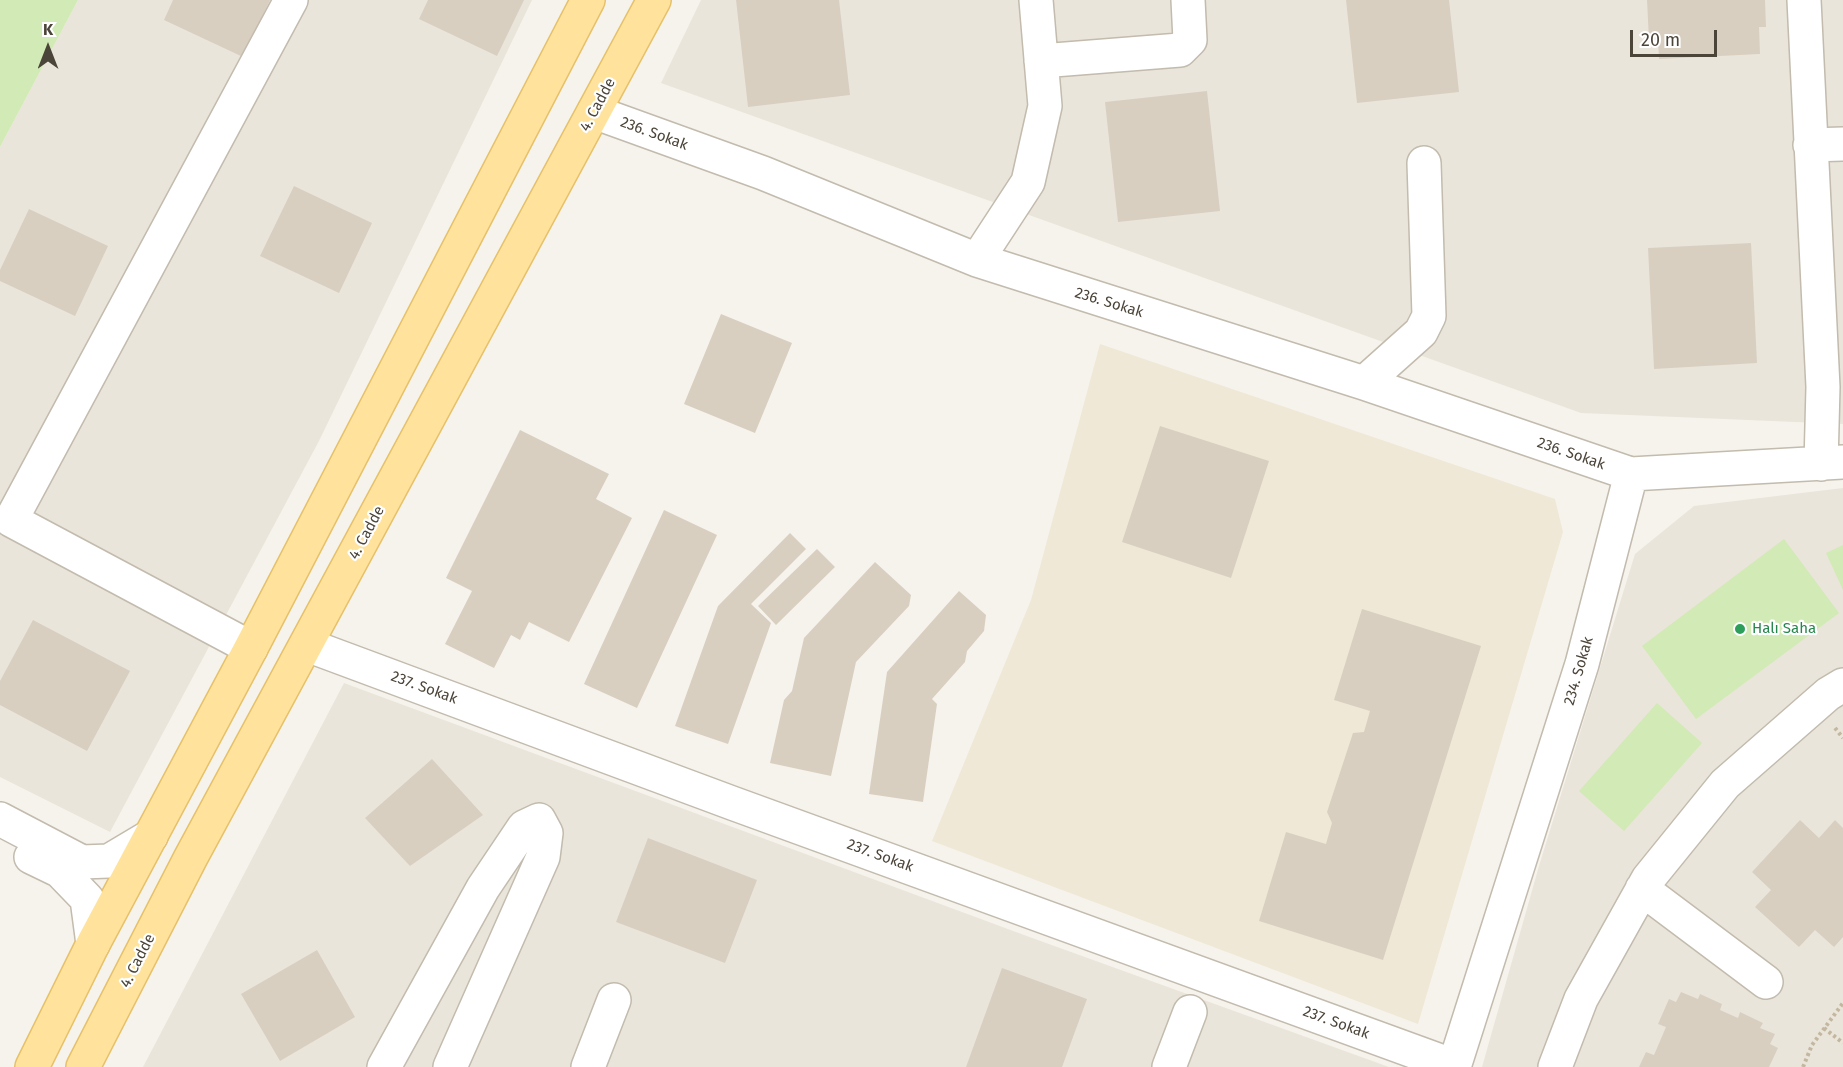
<!DOCTYPE html>
<meta charset="utf-8">
<style>
body{margin:0}
#map{position:relative;width:1843px;height:1067px;overflow:hidden;background:#f6f3ec;font-family:"Fira Sans",sans-serif}
canvas{display:block}
.north{position:absolute;left:18px;top:18px;width:60px;height:60px;-webkit-text-stroke:4px #fff;paint-order:stroke;rotate:0deg;font-size:16px;font-weight:700;line-height:24px;text-align:center;color:#4b4439}
.north::after{content:'';display:block;margin:auto;width:21px;height:27px;background:#4b4439;clip-path:polygon(50% 0,100% 100%,50% 72%,0 100%)}
.scale{position:absolute;left:1630px;top:30px;width:87px;height:27px;box-sizing:border-box;border:3px solid #4b4439;border-top:0;padding-left:8px;font-size:18px;line-height:21px;white-space:nowrap;color:#4b4439;-webkit-text-stroke:4px #fff;paint-order:stroke}
</style>
<div id="map">
<canvas width="1843" height="1067"></canvas>
<div class="north">K</div>
<div class="scale">20 m</div>
</div>
<script>
const g = document.querySelector('canvas').getContext('2d');
g.lineJoin = 'round';
function fillPath(path, color) {
  g.fillStyle = color;
  g.fill(path, 'evenodd');
}
function poly(rows) {
  const path = new Path2D();
  for (const r of rows) {
    path.moveTo(r[0], r[1]);
    for (let i = 2; i < r.length; i += 2) path.lineTo(r[i], r[i + 1]);
  }
  return path;
}
function strokePath(path, color, width, dash) {
  g.strokeStyle = color;
  g.lineWidth = width;
  g.lineCap = dash ? 'butt' : 'round';
  g.setLineDash(dash || []);
  g.stroke(path);
}
function write(font, color, halo, rows, align = 'center') {
  g.font = font + ' "Fira Sans",sans-serif';
  g.lineWidth = 4.5;
  g.setLineDash([]);
  g.textBaseline = 'middle';
  g.strokeStyle = halo;
  g.fillStyle = color;
  for (const [text, x, y, turn = 0] of rows) {
    g.save();
    g.translate(x, y);
    g.rotate((+turn || 0) * Math.PI / 180);
    g.textAlign = isNaN(turn) ? turn : align;
    if (halo) g.strokeText(text, 0, 0);
    g.fillText(text, 0, 0);
    g.restore();
  }
}
fillPath(poly([
 [78,0,532,0,319,441,110,832,0,777,0,147],
 [701,0,1843,0,1843,424,1581,413,661,83],
 [1843,488,1843,1067,1482,1067,1539,866,1635,554,1694,506],
 [344,683,1024,935,1389,1067,143,1067]
]), '#eae5da');
fillPath(poly([
 [1100,344,1555,499,1563,532,1418,1024,932,841,1031,600]
]), '#efe8d6');
fillPath(poly([
 [0,0,78,0,0,147],
 [1784,539,1839,613,1696,719,1642,646],
 [1843,545,1843,590,1826,553],
 [1657,703,1702,743,1624,831,1579,791]
]), '#d2eab5');
fillPath(poly([
 [173,0,270,0,243,57,164,20],
 [428,0,524,0,497,56,419,19],
 [736,0,839,0,850,95,748,107],
 [1346,0,1449,0,1459,92,1357,103],
 [1647,0,1765,0,1766,27,1759,27,1760,54,1659,59,1658,40,1649,40],
 [1207,91,1220,211,1118,222,1105,102],
 [294,186,372,223,339,293,260,256],
 [29,209,108,246,75,316,0,281,0,270],
 [1751,243,1757,363,1654,369,1648,248],
 [721,314,792,343,755,433,684,404],
 [1160,426,1269,461,1231,578,1122,542],
 [520,430,609,474,596,499,632,518,569,642,529,622,520,640,511,635,494,668,445,644,472,591,446,578],
 [664,510,717,535,637,708,584,684],
 [790,533,806,549,751,604,771,623,728,744,675,726,718,606],
 [817,549,835,567,776,625,758,606],
 [875,562,911,595,909,606,856,662,831,776,770,763,784,700,792,691,804,638],
 [959,591,986,615,984,631,967,651,965,662,932,699,937,704,923,802,869,794,887,672],
 [1362,609,1481,646,1383,960,1259,921,1286,832,1326,844,1332,823,1327,812,1353,733,1364,732,1370,711,1334,700],
 [33,620,130,671,87,751,0,705,0,681],
 [432,759,483,815,410,866,365,818],
 [1800,820,1819,838,1835,820,1843,828,1843,937,1834,947,1815,930,1799,947,1755,907,1771,890,1752,872],
 [648,838,757,880,725,963,616,922],
 [317,950,355,1017,280,1061,241,994],
 [1002,968,1087,999,1062,1067,966,1067],
 [1681,992,1698,999,1700,994,1722,1004,1720,1010,1738,1018,1740,1012,1763,1023,1760,1028,1775,1034,1770,1044,1778,1048,1769,1067,1639,1067,1646,1052,1654,1055,1666,1027,1658,1024,1669,999,1676,1002]
]), '#d8cfc1');
const minor = poly([
 [1804,0,1823,387,1821,464],
 [1041,61,1180,50,1190,40,1188,0],
 [594,112,763,173,977,260,1364,383,1631,474,1843,462],
 [1810,145,1843,144],
 [977,260,1028,182,1045,106,1036,0],
 [1364,383,1421,332,1429,316,1424,163],
 [307,645,732,803,1454,1066],
 [251,648,11,520,291,0],
 [0,819,82,862,109,861,151,836],
 [31,857,60,871,87,899,93,944],
 [1642,889,1766,982],
 [384,1067,483,888,524,827,539,820,546,833,543,857,450,1067],
 [588,1067,614,1000],
 [1169,1067,1190,1012],
 [1454,1067,1582,664,1631,474],
 [1555,1067,1581,999,1648,879,1725,784,1828,694,1843,685]
]);
const major = poly([
 [32,1067,93,944,251,648,588,0],
 [83,1067,191,857,654,0]
]);
strokePath(minor, '#c2bbae', 36);
strokePath(major, '#e6c16a', 36);
strokePath(poly([
 [1835,728,1843,738],
 [1824,1028,1843,1043],
 [1803,1067,1812,1045,1843,1003]
]), '#c4b79f', 4, [3, 3]);
strokePath(minor, '#fff', 33);
strokePath(major, '#ffe39c', 33);
for (const [x, y, r, color] of [
 [1740,629,6,"#2e9e5b"]
]) {
  const dot = new Path2D();
  dot.arc(x, y, r, 0, 2 * Math.PI);
  g.fillStyle = color;
  g.fill(dot);
  strokePath(dot, '#fff', 2);
}
write('15px', '#4b4439', '#fff', [
 ["4. Cadde",598,105,-62],
 ["236. Sokak",654,134,20],
 ["236. Sokak",1109,303,17],
 ["236. Sokak",1571,454,19],
 ["4. Cadde",367,533,-62],
 ["234. Sokak",1579,671,-74],
 ["237. Sokak",424,688,20],
 ["237. Sokak",880,856,20],
 ["4. Cadde",138,961,-63],
 ["237. Sokak",1336,1023,20]
]);
write('15px', '#27864d', '#fff', [
 ["Halı Saha",1752,629]
], 'left');
</script>
